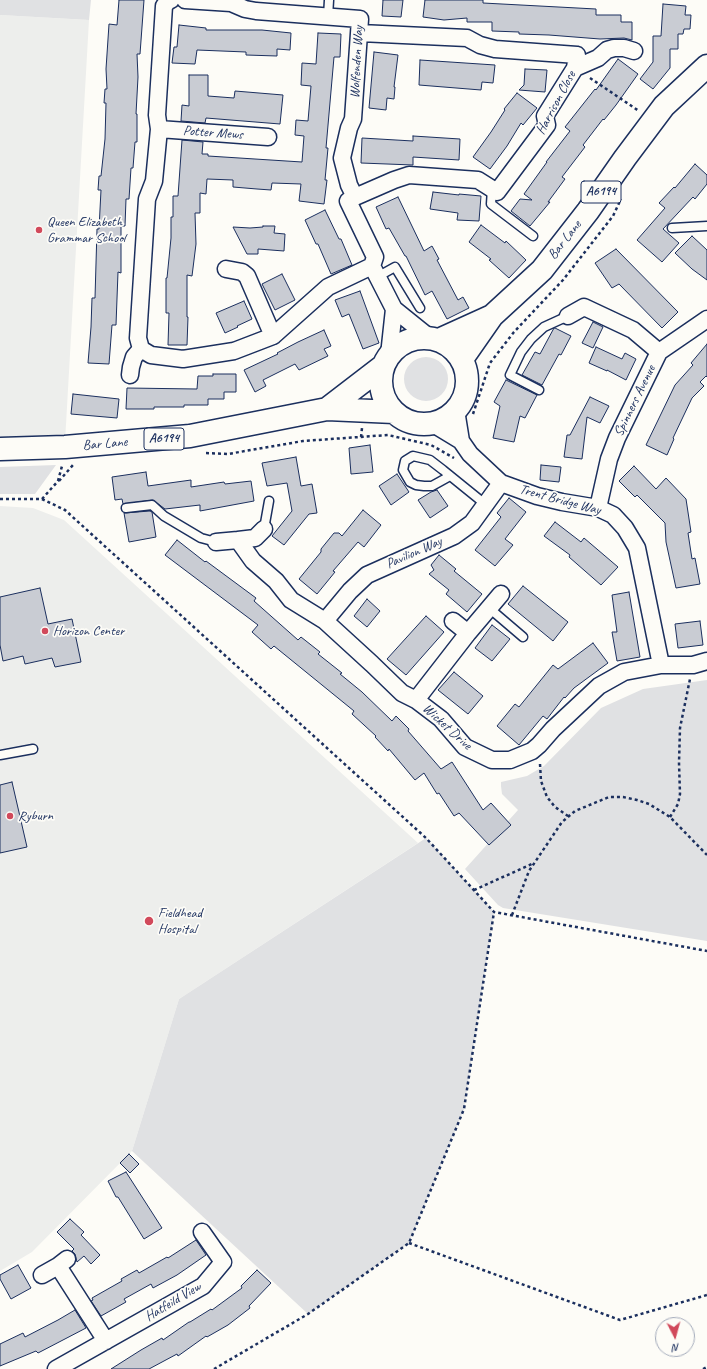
<!DOCTYPE html>
<style>
body{margin:0}
#map{position:relative;width:707px;height:1369px;overflow:hidden;background:#fdfcf7;font-family:Caveat,sans-serif}
canvas{display:block}
.north{position:absolute;left:655px;top:1317px;width:40px;height:40px;box-sizing:border-box;background:#fdfcf7;border:1px solid #a3aaba;border-radius:50%;rotate:174deg;font-size:11px;font-weight:700;line-height:16px;text-align:center;color:#1b2f5e}
.north::after{content:'';display:block;margin:auto;width:14px;height:18px;background:#d1495b;clip-path:polygon(50% 0,100% 100%,50% 72%,0 100%)}
</style>
<div id="map">
<canvas width="707" height="1369"></canvas>
<div class="north">N</div>
</div>
<script>
const g = document.querySelector('canvas').getContext('2d');
g.lineJoin = 'round';
function fillPath(path, color) {
  g.fillStyle = color;
  g.fill(path, 'evenodd');
}
function poly(rows) {
  const path = new Path2D();
  for (const r of rows) {
    if (r.length === 3) {
      path.moveTo(r[0] + r[2], r[1]);
      path.arc(r[0], r[1], r[2], 0, 2 * Math.PI);
      continue;
    }
    path.moveTo(r[0], r[1]);
    for (let i = 2; i < r.length; i += 2) path.lineTo(r[i], r[i + 1]);
  }
  return path;
}
function strokePath(path, color, width, dash) {
  g.strokeStyle = color;
  g.lineWidth = width;
  g.lineCap = dash ? 'butt' : 'round';
  g.setLineDash(dash || []);
  g.stroke(path);
}
function write(font, color, halo, rows, align = 'center') {
  g.font = font + ' Caveat,sans-serif';
  g.lineWidth = 3.5;
  g.setLineDash([]);
  g.textBaseline = 'middle';
  g.strokeStyle = halo;
  g.fillStyle = color;
  for (const [text, x, y, turn = 0] of rows) {
    g.save();
    g.translate(x, y);
    g.rotate((+turn || 0) * Math.PI / 180);
    g.textAlign = isNaN(turn) ? turn : align;
    if (halo) g.strokeText(text, 0, 0);
    g.fillText(text, 0, 0);
    g.restore();
  }
}
fillPath(poly([
 [0,15,89,20,65,442,0,439],
 [0,506,33,508,64,520,418,843,179,999,132,1151,32,1252,0,1271]
]), '#edeeec');
fillPath(poly([
 [0,0,91,0,89,20,0,15],
 [426,379,22],
 [56,465,35,494,0,494,0,467],
 [707,680,707,941,503,908,498,905,465,869,518,810,502,794,501,786,501,782,527,776,544,766,601,708,643,689],
 [426,838,494,912,464,1109,409,1243,308,1314,132,1151,179,999]
]), '#e0e1e3');
const building = poly([
 [119,0,144,0,140,54,137,54,138,77,136,114,137,114,137,142,135,142,133,168,131,168,129,199,126,199,125,226,121,226,121,273,118,272,116,325,112,325,109,364,88,363,91,327,92,298,95,298,97,229,99,229,101,190,98,190,99,176,101,176,105,139,106,103,104,103,105,89,107,89,106,69,109,24,117,25,119,0],
 [383,0,403,0,401,17,382,16,383,0],
 [425,0,483,0,483,3,596,9,596,15,621,15,621,22,632,22,632,40,624,38,600,39,549,35,519,34,519,32,492,31,492,22,467,22,467,18,444,20,423,17,425,0],
 [663,4,686,6,685,15,691,15,690,29,684,29,683,34,678,34,678,49,670,49,670,68,653,89,640,79,653,62,653,36,661,36,663,4],
 [179,25,206,28,206,30,262,30,291,33,290,50,277,49,277,56,246,55,246,52,197,50,195,64,172,63,174,47,177,47,179,25],
 [318,33,341,34,340,57,334,57,326,148,328,148,325,180,327,180,324,204,299,201,301,184,272,183,271,190,257,189,233,187,233,180,207,179,206,194,200,193,200,213,195,213,196,244,192,276,187,275,187,317,188,317,187,345,168,345,169,313,166,313,166,278,167,278,171,238,171,217,173,217,173,196,178,196,182,140,203,142,202,154,208,154,208,156,302,162,304,136,295,135,296,120,308,121,311,86,301,85,302,63,316,64,318,33],
 [374,52,398,55,394,87,395,87,394,99,387,98,386,110,369,108,374,52],
 [618,59,638,74,616,105,604,120,603,119,583,145,585,147,562,177,565,179,548,202,550,202,530,226,511,211,520,199,532,200,524,194,547,162,546,162,570,131,565,127,595,89,596,90,618,59],
 [420,60,495,65,493,83,482,82,481,90,419,85,420,60],
 [525,69,547,70,545,92,519,90,524,85,525,69],
 [189,75,208,75,208,96,234,98,235,91,283,95,280,124,206,118,205,123,181,121,182,105,189,106,189,75],
 [517,93,537,108,523,125,521,123,507,146,490,169,473,157,491,132,505,110,504,109,517,93],
 [413,136,460,139,459,160,413,157,413,165,361,163,362,138,413,141,413,136],
 [695,164,707,175,707,184,695,199,693,197,663,229,679,243,662,262,637,240,665,208,659,203,674,187,675,188,695,164],
 [433,192,459,195,459,194,481,196,479,221,457,220,458,213,430,209,433,192],
 [398,197,424,251,432,246,439,259,437,260,458,300,463,297,469,308,447,319,432,291,425,295,406,256,405,256,389,228,386,229,376,207,398,197],
 [325,210,339,239,341,239,352,265,331,274,318,244,316,244,305,220,325,210],
 [481,225,505,243,506,241,526,260,509,278,489,260,491,259,469,242,481,225],
 [263,226,275,226,274,233,285,234,284,251,258,249,258,254,247,254,233,227,250,228,263,227,263,226],
 [692,236,707,250,707,280,692,269,675,253,692,236],
 [616,249,678,312,662,328,619,284,612,288,595,263,616,249],
 [282,274,295,300,275,310,262,284,282,274],
 [360,291,379,343,363,349,349,314,342,317,335,300,360,291],
 [244,301,252,319,237,326,238,327,225,333,216,313,244,301],
 [593,322,603,327,593,348,582,343,593,322],
 [554,328,555,328,571,336,561,355,559,354,542,385,522,375,535,352,540,354,554,328],
 [324,330,331,346,324,349,328,356,299,370,295,364,263,380,266,386,255,392,244,370,278,354,277,353,298,342,324,330],
 [707,344,707,377,706,376,700,382,704,386,692,398,673,438,674,439,667,455,646,445,675,385,693,365,691,363,707,344],
 [596,347,622,359,625,353,636,359,626,380,607,370,607,371,589,363,596,347],
 [213,374,236,374,236,392,224,392,224,399,208,399,208,405,184,405,184,407,154,407,154,409,126,409,127,388,197,389,198,376,213,376,213,374],
 [506,380,537,395,525,418,520,416,514,442,493,438,500,406,494,402,506,380],
 [73,394,119,399,117,418,71,414,73,394],
 [590,397,609,406,600,423,587,417,582,459,564,457,567,435,570,435,590,397],
 [370,445,373,472,351,474,349,448,370,445],
 [296,457,301,486,312,484,317,513,309,514,284,545,272,536,292,511,287,483,267,486,262,463,296,457],
 [541,465,561,467,559,482,540,480,541,465],
 [634,466,656,489,666,478,686,499,691,532,688,533,692,559,695,558,700,584,676,588,666,542,665,523,637,495,635,497,619,481,634,466],
 [146,472,148,486,191,480,191,487,224,482,225,484,251,481,254,501,200,511,200,505,165,509,153,500,123,504,122,499,115,500,112,477,146,472],
 [397,474,409,492,391,505,379,486,397,474],
 [437,490,448,506,430,518,418,500,431,492,437,490],
 [509,498,526,512,505,539,513,545,495,566,475,550,501,517,497,513,509,498],
 [363,510,381,525,364,547,358,542,333,571,335,572,317,594,299,579,321,552,321,549,334,533,339,533,342,536,363,510],
 [150,511,152,512,156,537,129,542,124,513,150,511],
 [555,522,581,542,584,538,618,567,601,585,569,557,570,555,544,536,555,522],
 [177,540,205,562,206,561,256,598,254,601,298,640,301,637,320,652,318,654,342,673,340,674,362,692,392,721,396,716,409,729,408,731,441,769,452,762,483,810,491,803,511,825,489,845,459,813,454,816,439,793,437,794,424,773,415,780,389,749,388,751,375,737,376,736,352,714,354,711,274,646,271,649,252,632,258,625,165,555,177,540],
 [439,555,456,569,454,571,482,594,467,612,446,594,449,590,429,574,434,570,431,565,439,555],
 [523,586,568,622,553,641,508,604,523,586],
 [40,588,48,624,72,619,81,662,55,667,52,658,25,664,23,656,3,661,0,645,0,597,40,588],
 [629,592,640,657,617,661,612,632,617,632,612,595,629,592],
 [367,599,380,611,367,627,354,616,367,599],
 [426,616,444,632,406,675,387,659,426,616],
 [700,621,703,645,678,648,675,624,700,621],
 [492,625,510,639,492,661,475,648,492,625],
 [593,643,608,663,574,688,565,698,564,697,547,719,543,716,519,745,497,726,515,704,519,707,553,665,558,669,593,643],
 [454,672,483,696,468,714,438,690,454,672],
 [12,782,27,847,0,853,0,785,12,782],
 [129,1154,139,1164,130,1173,120,1163,129,1154],
 [126,1172,162,1228,144,1239,118,1197,116,1197,108,1181,126,1172],
 [70,1219,84,1232,81,1235,100,1255,91,1264,84,1256,77,1262,75,1254,72,1251,74,1249,57,1232,70,1219],
 [196,1240,206,1255,177,1275,153,1288,151,1284,124,1299,126,1302,101,1316,91,1301,93,1300,92,1298,122,1281,121,1279,137,1270,139,1273,167,1257,168,1258,196,1240],
 [18,1265,31,1288,11,1299,0,1279,0,1275,18,1265],
 [257,1270,271,1283,249,1306,250,1308,228,1325,207,1337,206,1336,178,1356,177,1354,149,1369,111,1369,141,1350,162,1338,163,1340,189,1322,190,1322,211,1309,212,1310,242,1288,241,1286,257,1270],
 [75,1310,86,1328,38,1353,36,1351,0,1366,0,1344,23,1333,25,1337,58,1320,75,1310]
]);
fillPath(building, '#c9ccd3');
strokePath(building, '#1b2f5e', 1);
const lane = poly([
 [328,17,329,0],
 [492,189,491,204,533,236],
 [672,228,707,226],
 [377,277,395,267,420,308],
 [539,390,510,375,521,352,531,339,544,327,568,316],
 [450,476,432,486,424,486,416,485,410,482,403,470,405,461,413,456,430,460,443,470,485,504],
 [126,508,152,505,164,516,201,538,216,542],
 [264,529,269,501],
 [489,608,523,637],
 [0,755,33,749]
]);
const street = poly([
 [171,0,168,1,164,6,157,115,159,129,154,181,147,199,138,338,141,349,151,355,183,359,234,351,273,336,328,287,372,266],
 [185,0,231,3,245,9,256,11,360,19,353,119,349,128,342,158,349,185,355,197,348,201,375,257,372,266,394,309,430,338],
 [575,68,598,58,607,50,614,48,624,48,634,51],
 [159,129,268,137],
 [355,197,394,180,409,175,478,180,497,192,547,125,545,116,575,68,577,55,495,49,480,45,467,38,360,33],
 [226,269,242,272,247,276,273,336],
 [568,316,584,307,633,330,659,352],
 [389,355,394,309],
 [130,375,131,367,134,357,141,349],
 [456,410,461,441,470,454,501,483,537,496,562,502,598,508,613,515,625,528,637,548,661,665],
 [433,424,461,441],
 [598,508,609,459,617,438,659,352,707,319],
 [264,529,255,538,238,540,253,561,276,581,291,600,325,621,372,664,402,693,416,700,441,719,465,747,492,760,510,760,532,751,539,745,553,729,599,686,624,672,661,665,693,665,707,661],
 [216,542,238,540],
 [325,621,350,591,367,575,454,536,472,523,501,483],
 [453,621,468,633],
 [416,700,468,633,501,594],
 [58,1266,106,1341],
 [42,1275,58,1266,67,1259],
 [56,1369,203,1286,223,1262,202,1232]
]);
const primary = poly([
 [424,381,43],
 [439,340,492,316],
 [462,359,492,316,542,270,588,211,625,158,664,106,707,66],
 [327,409,383,366],
 [0,449,65,447,190,436,327,409,394,412]
]);
strokePath(lane, '#1b2f5e', 11);
strokePath(street, '#1b2f5e', 19);
strokePath(primary, '#1b2f5e', 25);
strokePath(poly([
 [590,78,639,111],
 [473,414,490,363,514,332,563,280,613,216,621,199],
 [361,437,362,428],
 [206,453,228,454,303,441,388,435,431,445,454,458],
 [59,481,73,465],
 [0,499,42,499,65,510,426,838,494,912,707,951],
 [42,499,58,481,62,466],
 [540,764,541,781,547,797,555,807,568,816],
 [670,817,678,804,680,794,679,763,680,728,690,679],
 [474,890,532,864],
 [512,915,529,871,562,822,575,811,609,797,623,797,637,800,649,804,670,817,707,855],
 [409,1243,620,1320,707,1295],
 [214,1369,308,1314,409,1243,464,1109,494,912],
 [703,1369,707,1367]
]), '#1b2f5e', 2.5, [3, 3]);
strokePath(lane, '#fdfcf7', 8);
strokePath(street, '#fdfcf7', 16);
strokePath(primary, '#fdfcf7', 22);
for (const [x, y, r, color] of [
 [39,230,4,"#d1495b"],
 [45,631,4,"#d1495b"],
 [10,816,4,"#d1495b"],
 [149,921,5,"#d1495b"]
]) {
  const dot = new Path2D();
  dot.arc(x, y, r, 0, 2 * Math.PI);
  g.fillStyle = color;
  g.fill(dot);
  strokePath(dot, '#fdfcf7', 1.5);
}
for (const [x, y, w] of [
 [601,192,40],
 [164,439,40]
]) {
  const box = new Path2D();
  box.roundRect(x - w / 2, y - 11, w, 22, 3);
  g.fillStyle = '#fdfcf7';
  g.fill(box);
  strokePath(box, '#1b2f5e', 1);
}
write('bold 13px', '#1b2f5e', null, [
 ["A6194",601,192],
 ["A6194",164,439]
]);
write('14px', '#1b2f5e', '#fdfcf7', [
 ["Wolfenden Way",357,62,-87],
 ["Harrison Close",556,103,-62],
 ["Potter Mews",213,133,4],
 ["Bar Lane",565,240,-52],
 ["Spinners Avenue",635,401,-64],
 ["Bar Lane",105,444,-5],
 ["Trent Bridge Way",560,500,15],
 ["Pavilion Way",414,553,-24],
 ["Wicket Drive",447,727,42],
 ["Hatfeild View",173,1302,-31]
]);
write('14px', '#1b2f5e', '#fdfcf7', [
 ["Queen Elizabeth",47,222],
 ["Grammar School",47,238],
 ["Horizon Center",53,631],
 ["Ryburn",18,816],
 ["Fieldhead",158,913],
 ["Hospital",158,929]
], 'left');
</script>
